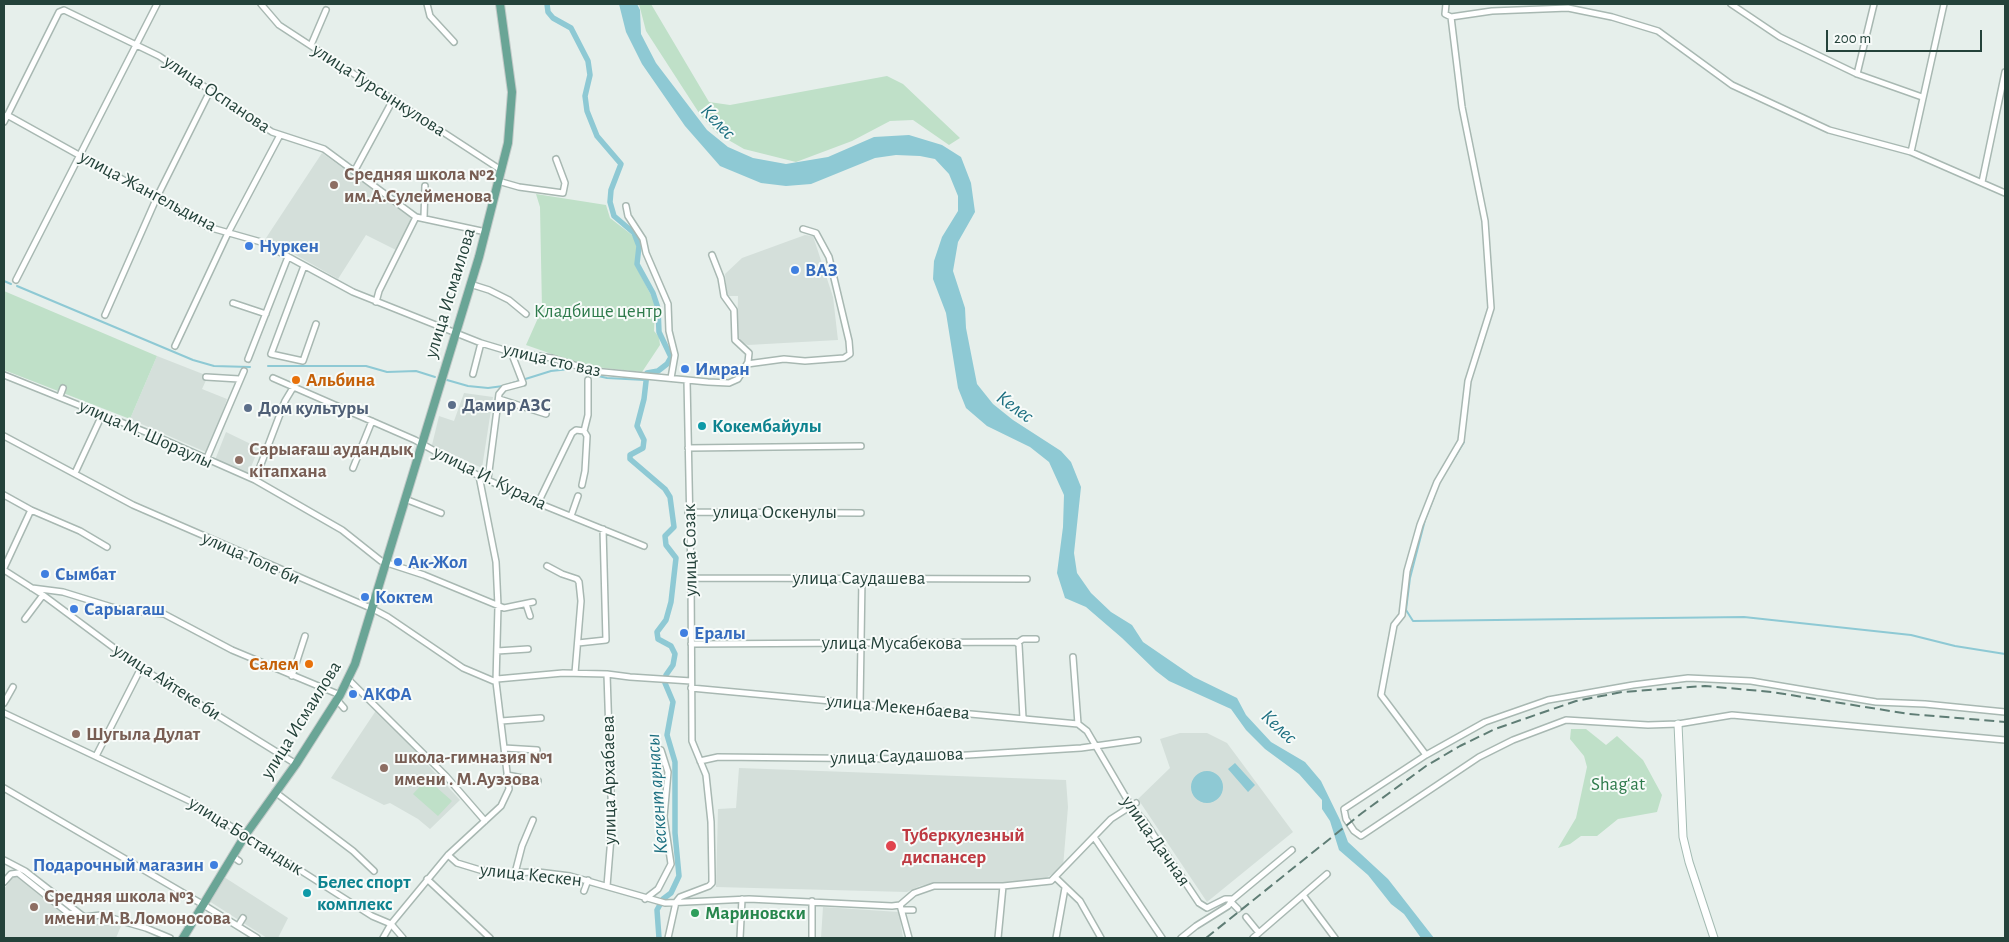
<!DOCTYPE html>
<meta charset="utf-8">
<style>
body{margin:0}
#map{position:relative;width:2009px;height:942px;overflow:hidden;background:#e6efeb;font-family:"Alegreya Sans",sans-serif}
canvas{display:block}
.frame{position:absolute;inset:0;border:5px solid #24423a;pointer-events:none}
.scale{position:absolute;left:1826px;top:30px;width:156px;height:22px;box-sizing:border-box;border:2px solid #24423a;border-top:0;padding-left:6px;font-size:15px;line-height:18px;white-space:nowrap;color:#24423a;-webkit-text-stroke:4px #f7fbf9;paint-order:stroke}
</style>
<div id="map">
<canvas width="2009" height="942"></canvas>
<div class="frame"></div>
<div class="scale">200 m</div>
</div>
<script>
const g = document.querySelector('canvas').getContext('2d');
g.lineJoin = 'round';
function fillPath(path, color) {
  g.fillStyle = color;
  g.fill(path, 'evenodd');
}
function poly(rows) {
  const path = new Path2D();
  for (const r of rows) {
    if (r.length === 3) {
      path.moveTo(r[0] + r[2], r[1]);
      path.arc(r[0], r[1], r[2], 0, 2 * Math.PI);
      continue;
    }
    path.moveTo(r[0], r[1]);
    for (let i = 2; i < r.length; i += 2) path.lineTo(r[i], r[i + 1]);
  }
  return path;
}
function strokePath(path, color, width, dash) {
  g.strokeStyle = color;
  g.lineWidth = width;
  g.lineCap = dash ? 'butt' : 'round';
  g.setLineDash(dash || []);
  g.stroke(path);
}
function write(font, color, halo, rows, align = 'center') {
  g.font = font + ' "Alegreya Sans",sans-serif';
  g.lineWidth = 4;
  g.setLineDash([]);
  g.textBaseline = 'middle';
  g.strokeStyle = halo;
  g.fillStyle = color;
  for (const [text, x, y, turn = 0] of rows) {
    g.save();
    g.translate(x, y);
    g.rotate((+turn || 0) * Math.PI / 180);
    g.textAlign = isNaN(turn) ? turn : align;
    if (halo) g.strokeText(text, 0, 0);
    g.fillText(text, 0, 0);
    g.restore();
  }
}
fillPath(poly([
 [322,153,413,218,396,250,366,235,338,279,266,238],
 [805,235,813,236,833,297,838,340,748,345,737,341,738,296,727,296,725,274,742,258],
 [157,356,208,376,202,389,227,399,208,453,130,419],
 [464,393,493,397,482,468,432,445,439,416,454,421],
 [226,432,259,448,248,474,215,460],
 [377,709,460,800,430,829,418,819,390,803,384,805,331,778],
 [1180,733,1207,733,1227,743,1293,832,1207,902,1138,799,1170,768,1160,739],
 [739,768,1066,780,1068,807,1063,867,1040,882,934,883,920,886,907,892,716,887,718,809,736,808],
 [18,871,88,925,113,922,121,926,116,938,4,938,4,889],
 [224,877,288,918,278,938,267,938,209,901],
 [823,907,899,912,903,938,821,938]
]), '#d4dfda');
fillPath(poly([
 [639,4,651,4,709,102,730,105,887,76,903,84,960,138,949,145,913,120,890,121,852,141,796,162,744,149,718,134,701,116,646,31],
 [536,194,606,205,610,218,632,235,638,247,636,266,655,303,654,331,659,337,660,345,642,372,586,366,526,345,542,309,540,207],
 [4,291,157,356,130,419,4,370],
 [1571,729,1586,729,1606,745,1617,736,1643,760,1662,795,1657,812,1618,819,1597,836,1581,836,1570,844,1558,848,1576,818,1587,767,1584,756,1570,739],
 [427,779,452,801,438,816,413,794]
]), '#bfe0c8');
fillPath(poly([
 [619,4,637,4,640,10,641,34,656,63,707,130,728,147,753,158,786,164,828,157,874,137,909,135,942,145,961,157,971,183,975,212,958,242,953,271,965,308,966,328,977,384,993,404,1013,420,1061,451,1071,462,1081,487,1074,553,1077,573,1091,593,1111,612,1132,625,1143,642,1194,677,1237,698,1246,715,1271,742,1305,762,1321,781,1340,820,1348,842,1388,879,1434,938,1421,938,1404,914,1391,904,1368,875,1339,850,1330,821,1322,809,1322,800,1299,774,1265,749,1246,730,1231,709,1169,681,1156,671,1122,638,1086,607,1065,598,1057,573,1063,527,1064,495,1049,462,1030,447,987,426,966,408,958,388,946,313,933,279,934,261,942,237,958,211,958,196,949,174,935,159,920,156,896,155,875,158,811,184,786,186,761,183,720,166,685,126,642,64,626,32],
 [1235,763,1255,785,1248,792,1228,769],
 [1207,787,16]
]), '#8ec9d4');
strokePath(poly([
 [4,281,11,284],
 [17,286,193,360,214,366,250,367],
 [268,366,366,366,387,372,416,371,435,377],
 [585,373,607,378,645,380],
 [447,380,468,386,488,388,503,386,551,371,570,369],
 [1448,468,1464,442],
 [1434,497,1425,520,1410,578,1406,610,1413,621,1744,617,1911,635,1955,646,2005,654]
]), '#8ec9d4', 2);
strokePath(poly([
 [547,4,548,12,553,18,571,28,588,61,590,75,585,96,587,111,597,136,621,164,611,190,610,202,614,216,634,233,639,246,637,264,653,293,658,308,659,332,671,357,667,364,658,371,647,373,644,399,637,426,644,440,643,448,630,455,630,459,665,489,670,497,674,527,665,536,666,545,676,558,671,602,666,620,657,632,658,639,671,646,675,654,673,665,666,675,665,683,673,702,667,735,675,762,675,833,679,876,671,893,663,899,657,910,659,938]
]), '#8ec9d4', 5.5);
const street = poly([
 [261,4,279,25,501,170],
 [427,4,430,16,454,42],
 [1446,4,1445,14,1451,17,1492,11,1568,8,1612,17,1658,31,1732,85,1829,130,1911,152,2005,193],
 [1731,4,1780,37,1857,74,1922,97],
 [311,45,326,10],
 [1857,74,1874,4],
 [7,115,208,227,261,242,353,292,481,343,511,352,552,358,593,371,708,382,729,383,738,379,748,362,749,353,735,340,734,310,724,296,721,278,712,255],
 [4,122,59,12,64,10,159,56,272,132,324,149,416,217,486,232],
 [1911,152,1944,4],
 [355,170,394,98],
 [498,181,519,187,563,193,565,183,556,159],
 [1982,182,2005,72],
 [626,206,628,216,643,239,646,253,668,304,669,331,675,355,671,378],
 [424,217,425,186],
 [304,266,271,354,303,361,316,324],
 [16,280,157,4],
 [470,284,489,290,509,300,526,314],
 [376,302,379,291,416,217],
 [233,303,266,314],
 [105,315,157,197,210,91],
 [175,346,228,233,280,135],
 [248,359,288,257],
 [747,364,784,359,805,361,844,358,850,354,849,341,829,257,816,233,803,229],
 [473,374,481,343],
 [4,375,153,435,255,480,342,530,381,561,424,575,504,608,533,602],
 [206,377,239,379],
 [273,378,415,440,479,476,538,503,644,546],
 [60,396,63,388],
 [499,399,546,414],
 [584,431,588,415,588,380],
 [4,436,133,505,373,609,388,617,463,668,496,682],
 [688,448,861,446],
 [206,460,244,371],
 [353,468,372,421],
 [75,473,102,415],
 [488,479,499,394,504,388,523,383,511,352],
 [255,480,285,401,294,386],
 [582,485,585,471,587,436,584,431],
 [4,495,31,510,80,531,107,547],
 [405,499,441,513],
 [538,503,572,433,576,430,584,431],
 [688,512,861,513],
 [571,516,578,496],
 [547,566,562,574,577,579,579,582,581,601,575,673],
 [4,568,31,510],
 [4,570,43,595,141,668,296,764],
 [691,578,1027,579],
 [32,588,63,592,118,609,164,614,232,650,340,695],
 [526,604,530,616],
 [25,619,43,595],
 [578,643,606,640,603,529],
 [1017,643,1023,639,1036,639],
 [691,644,1016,642,1019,645,1023,718],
 [497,651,528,649],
 [1073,657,1078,724],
 [292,676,305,636],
 [497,679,563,673,607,674,630,677,691,681],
 [349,680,446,776,485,821],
 [691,688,1078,724,1087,731,1131,806,1145,822,1199,903,1207,908,1225,899,1233,899],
 [337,700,344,708],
 [4,703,13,687],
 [860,705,862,578],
 [2005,712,1925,704,1876,702,1751,681,1688,678,1633,685,1548,700,1485,722,1426,755,1344,809,1346,819,1354,831,1361,836,1479,757,1513,740,1566,720,1648,725,1678,724,1732,715,2005,740],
 [4,713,196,804,372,916,391,924,403,938],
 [501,721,541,718],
 [504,748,537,750],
 [1426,755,1381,695,1394,625,1402,615,1407,571,1420,525,1437,482,1461,441,1468,381,1491,308,1485,221,1462,107,1451,17],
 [96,756,141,668],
 [700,761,718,757,903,759,1081,748,1138,740],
 [507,775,538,781],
 [4,788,202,904,257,938],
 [275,792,353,851,374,871],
 [1094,837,1162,938],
 [448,855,457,863,480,870,498,873,538,872,570,876,665,903,749,899,892,906,900,905,914,893,934,886,1003,886,1051,881,1111,819,1136,803],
 [232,856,239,861],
 [4,860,25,871,84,917,101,915,146,928,170,938],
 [515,873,522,846,533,820],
 [1056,878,1080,901,1101,938],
 [427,879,490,938],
 [4,882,11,874,18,873,68,913,81,915],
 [607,886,612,825,607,674],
 [584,891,588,880],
 [1303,895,1335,938],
 [645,899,658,889,671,864,664,817,668,772,661,750],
 [812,901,812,938],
 [1231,902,1238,909],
 [900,905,909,938],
 [903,910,913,910],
 [1246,917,1259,933],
 [238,926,243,918],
 [383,938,391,924,448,855,501,806,509,789,496,682,498,606,496,562,479,476],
 [668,938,676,902,680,897,709,886,712,883,712,876,711,822,706,775,692,741,691,578,687,380],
 [740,938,742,899],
 [998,938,1003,886],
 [1056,938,1065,888],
 [1181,938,1196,926,1228,906,1233,899,1292,850],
 [1253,938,1327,874]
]);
const secondary = poly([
 [1678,724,1683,837,1689,862,1714,938]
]);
const primary = poly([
 [183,938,246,834,296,764,340,695,355,664,479,257,508,143,512,92,500,4]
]);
strokePath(street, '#a8b8b2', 8);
strokePath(secondary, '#a4bbb3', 9);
strokePath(primary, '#c2cac8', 10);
strokePath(street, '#fff', 5);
strokePath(secondary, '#fff', 7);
strokePath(primary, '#6aa596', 8);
strokePath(poly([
 [1206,938,1362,813,1426,766,1460,746,1495,729,1576,701,1622,692,1705,686,1772,692,1909,714,2005,722]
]), '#5f7d75', 2, [10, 5]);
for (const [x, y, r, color] of [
 [334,185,5,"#8d6e63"],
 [249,246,5,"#3f7fe0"],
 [795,270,5,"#3f7fe0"],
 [685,369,5,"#3f7fe0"],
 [296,380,5,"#e8710a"],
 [452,405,5,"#5c6f8a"],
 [248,408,5,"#5c6f8a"],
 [702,426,5,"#0f9aa8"],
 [239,460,5,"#8d6e63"],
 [398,562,5,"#3f7fe0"],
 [45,574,5,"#3f7fe0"],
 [365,597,5,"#3f7fe0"],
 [74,609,5,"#3f7fe0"],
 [684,633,5,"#3f7fe0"],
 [309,664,5,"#e8710a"],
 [353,694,5,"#3f7fe0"],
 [76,734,5,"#8d6e63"],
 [384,768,5,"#8d6e63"],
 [891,846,6,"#e0444e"],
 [214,865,5,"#3f7fe0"],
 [307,893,5,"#0f9aa8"],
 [34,907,5,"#8d6e63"],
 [695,913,5,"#2e9e5b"]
]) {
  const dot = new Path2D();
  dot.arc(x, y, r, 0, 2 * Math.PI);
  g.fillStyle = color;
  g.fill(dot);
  strokePath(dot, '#f7fbf9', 2);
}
write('19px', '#24423a', '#f7fbf9', [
 ["улица Турсынкулова",379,90,33],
 ["улица Оспанова",217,94,34],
 ["улица Жангельдина",148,191,28],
 ["улица Исмаилова",450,293,-73],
 ["улица сто ваз",552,360,13],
 ["улица М. Шораулы",146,434,24],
 ["улица И. Курала",490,478,26],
 ["улица Оскенулы",775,512],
 ["улица Созак",690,550,-91],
 ["улица Толе би",251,558,24],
 ["улица Саудашева",859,578],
 ["улица Мусабекова",892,643],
 ["улица Айтеке би",167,682,33],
 ["улица Мекенбаева",898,707,5],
 ["улица Исмаилова",301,720,-58],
 ["улица Саудашова",897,756,-2],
 ["улица Архабаева",609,780,-91],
 ["улица Бостандык",246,836,32],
 ["улица Дачная",1156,841,55],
 ["улица Кескен",531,875,6]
]);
write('bold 19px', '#785e54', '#f7fbf9', [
 ["Средняя школа №2",344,174],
 ["им.А.Сулейменова",344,196],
 ["Сарыағаш аудандық",249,449],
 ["кітапхана",249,471],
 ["Шугыла Дулат",86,734],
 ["школа-гимназия №1",394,757],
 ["имени . М.Ауэзова",394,779],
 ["Средняя школа №3",44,896],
 ["имени М.В.Ломоносова",44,918]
], 'left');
write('bold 19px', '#366cbe', '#f7fbf9', [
 ["Нуркен",259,246],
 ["ВАЗ",805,270],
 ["Имран",695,369],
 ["Ак-Жол",408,562],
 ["Сымбат",55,574],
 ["Коктем",375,597],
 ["Сарыагаш",84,609],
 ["Ералы",694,633],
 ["АКФА",363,694],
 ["Подарочный магазин",204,865,"right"]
], 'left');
write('19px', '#2d7a4b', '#f7fbf9', [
 ["Кладбище центр",598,311],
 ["Shag‘at",1618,784]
]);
write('bold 19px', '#c56008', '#f7fbf9', [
 ["Альбина",306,380],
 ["Салем",299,664,"right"]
], 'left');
write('bold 19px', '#4e5e75', '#f7fbf9', [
 ["Дамир АЗС",462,405],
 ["Дом культуры",258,408]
], 'left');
write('bold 19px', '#0d838f', '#f7fbf9', [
 ["Кокембайулы",712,426],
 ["Белес спорт",317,882],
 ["комплекс",317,904]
], 'left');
write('bold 19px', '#be3a42', '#f7fbf9', [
 ["Туберкулезный",902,835],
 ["диспансер",902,857]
], 'left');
write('bold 19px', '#27864d', '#f7fbf9', [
 ["Мариновски",705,913]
], 'left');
write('italic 20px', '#1c6f80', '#f7fbf9', [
 ["Келес",718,122,46],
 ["Келес",1015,407,36],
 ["Келес",1279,727,43],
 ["Кескент арнасы",657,794,-94]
]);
</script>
